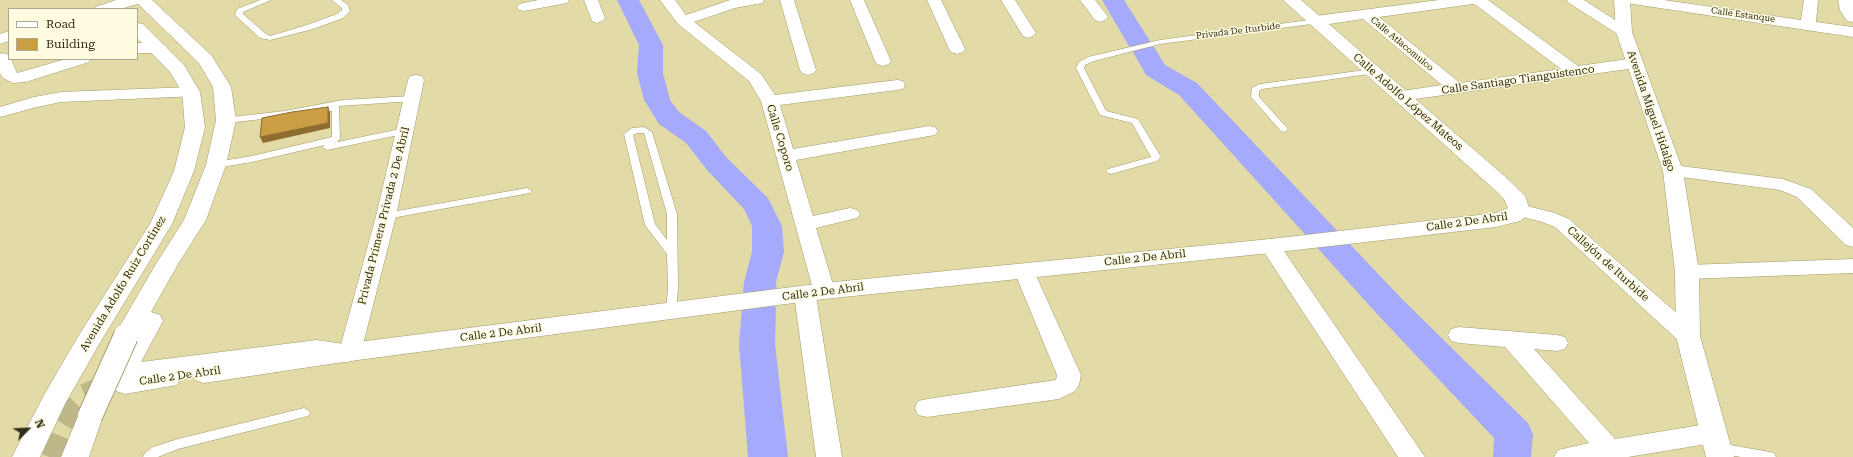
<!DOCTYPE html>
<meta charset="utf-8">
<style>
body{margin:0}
#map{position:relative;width:1853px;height:457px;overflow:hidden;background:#e2daa7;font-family:"Roboto Serif",serif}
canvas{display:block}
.legend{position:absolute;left:8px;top:8px;width:130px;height:52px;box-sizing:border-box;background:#fefbe1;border:1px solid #aca991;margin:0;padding:5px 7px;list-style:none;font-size:12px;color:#302d18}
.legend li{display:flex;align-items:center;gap:8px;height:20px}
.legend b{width:20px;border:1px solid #aca991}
.north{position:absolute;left:8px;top:409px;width:40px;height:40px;-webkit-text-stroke:3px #fefbe1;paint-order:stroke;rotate:66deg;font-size:11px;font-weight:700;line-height:16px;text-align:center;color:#302d18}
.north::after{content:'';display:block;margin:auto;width:14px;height:18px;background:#302d18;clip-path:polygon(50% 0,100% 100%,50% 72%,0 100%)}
</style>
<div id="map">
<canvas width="1853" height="457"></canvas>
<ul class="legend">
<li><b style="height:5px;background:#fff"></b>Road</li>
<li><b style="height:11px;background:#cb9d44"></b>Building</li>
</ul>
<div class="north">N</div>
</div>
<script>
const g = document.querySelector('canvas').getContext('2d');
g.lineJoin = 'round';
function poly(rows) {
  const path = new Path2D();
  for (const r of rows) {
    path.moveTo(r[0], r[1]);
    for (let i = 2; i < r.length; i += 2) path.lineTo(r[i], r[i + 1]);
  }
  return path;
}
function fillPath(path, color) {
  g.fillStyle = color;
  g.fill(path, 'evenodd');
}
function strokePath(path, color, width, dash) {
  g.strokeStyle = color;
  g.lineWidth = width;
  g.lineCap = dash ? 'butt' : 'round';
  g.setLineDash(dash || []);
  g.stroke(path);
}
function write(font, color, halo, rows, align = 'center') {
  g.font = font + ' "Roboto Serif",serif';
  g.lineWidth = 3;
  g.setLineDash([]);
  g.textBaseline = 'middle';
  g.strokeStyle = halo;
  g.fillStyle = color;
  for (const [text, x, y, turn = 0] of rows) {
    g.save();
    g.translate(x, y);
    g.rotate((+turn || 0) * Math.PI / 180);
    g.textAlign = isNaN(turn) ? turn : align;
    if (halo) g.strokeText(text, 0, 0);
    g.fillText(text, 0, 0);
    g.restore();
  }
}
fillPath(poly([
 [617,0,639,0,663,45,663,73,670,100,679,112,706,131,727,158,768,198,782,226,784,252,776,282,777,292,771,300,776,308,775,344,788,457,748,457,739,344,742,308,748,299,743,292,744,282,752,252,752,226,744,209,707,170,686,143,659,124,644,100,637,73,639,45,617,0],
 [1102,0,1124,0,1150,41,1147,45,1154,47,1165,65,1197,83,1402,299,1528,423,1533,434,1531,457,1493,457,1494,438,1378,315,1179,95,1146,75,1133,52,1136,48,1129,46,1102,0]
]), '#a6aafd');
strokePath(poly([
 [49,457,62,426,74,406,84,396,96,391,114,387]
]), '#beb78a', 24, [24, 12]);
const lane = poly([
 [260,0,271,0,243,12,243,14,266,34,270,36,307,25,337,14,342,10,342,8,332,0,341,0,348,5,350,11,343,18,313,29,270,40,260,38,235,15,237,9,260,0],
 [1316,19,1319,19,1319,23,1160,44,1094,61,1085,65,1084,68,1106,111,1138,119,1161,157,1157,161,1111,174,1108,173,1106,171,1108,169,1151,157,1132,123,1100,115,1076,68,1079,62,1088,57,1160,40,1316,19],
 [1373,69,1376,69,1376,73,1262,89,1259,91,1259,97,1288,129,1284,132,1281,131,1251,97,1252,88,1260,84,1373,69],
 [411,96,414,97,414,101,339,106,340,138,337,142,328,144,405,128,409,131,408,133,327,150,322,147,325,145,252,162,216,168,211,165,216,162,252,156,332,137,332,111,315,113,312,111,290,116,226,123,222,120,223,118,285,111,343,100,411,96],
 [644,127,652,132,677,214,678,288,676,311,675,314,671,315,667,314,666,311,668,288,667,254,645,225,624,134,632,128,644,127],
 [637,133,644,133,667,214,667,240,655,224,633,135,637,133],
 [527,188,532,191,530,193,386,219,381,216,386,213,527,188],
 [304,408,308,410,310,413,308,416,178,449,158,457,143,457,145,453,153,447,178,439,304,408],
 [1719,443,1770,452,1774,453,1776,457,1741,457,1719,453,1715,452,1713,448,1715,444,1719,443]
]);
const street = poly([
 [538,0,569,0,567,3,524,11,519,10,517,7,519,4,538,0],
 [584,0,598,0,605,18,602,21,597,23,592,21,584,0],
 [660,0,675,0,686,15,730,0,764,0,762,3,735,8,694,22,761,74,775,95,897,80,903,81,905,85,903,89,897,90,780,105,793,149,929,126,935,127,938,131,935,135,929,136,796,160,813,216,850,208,857,210,860,214,857,218,816,228,835,291,832,296,824,298,816,296,842,457,816,457,794,294,797,289,805,287,813,289,761,101,749,81,678,24,660,0],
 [780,0,794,0,816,70,814,73,808,75,802,73,800,70,780,0],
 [850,0,864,0,891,61,889,64,883,66,877,64,875,61,850,0],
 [927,0,941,0,965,49,963,52,957,54,951,52,949,49,927,0],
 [1001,0,1015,0,1036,33,1033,36,1028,38,1023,36,1001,0],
 [1080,0,1095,0,1108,17,1105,20,1100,22,1095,20,1080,0],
 [1439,0,1488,0,1578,66,1635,58,1641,60,1643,63,1641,66,1635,68,1401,101,1395,100,1393,96,1395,92,1442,85,1363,19,1316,26,1311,24,1308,21,1311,18,1316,16,1439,0],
 [1473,4,1476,5,1561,69,1460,83,1379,17,1473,4],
 [1567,0,1584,0,1629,29,1632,32,1629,35,1624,37,1619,35,1569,3,1567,0],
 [1626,0,1664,0,1801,20,1804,0,1818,0,1816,22,1853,27,1853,37,1633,4,1628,3,1626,0],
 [113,2,118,3,120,6,118,9,95,9,97,6,113,2],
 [9,31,9,41,0,44,0,34,9,31],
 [137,43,159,43,165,45,167,48,165,51,159,53,137,53,137,43],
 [3,53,9,55,9,59,11,59,17,73,66,59,91,59,89,62,26,82,13,83,3,78,0,73,0,54,3,53],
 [416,75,422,76,424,80,396,216,361,352,358,358,350,360,342,358,339,352,376,216,408,80,410,76,416,75],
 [191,87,197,88,199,92,197,96,61,102,37,107,0,117,0,107,34,97,61,92,191,87],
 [1673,165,1783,179,1811,189,1853,228,1853,247,1846,245,1797,197,1780,190,1666,175,1664,171,1666,167,1673,165],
 [1519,204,1555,213,1569,219,1696,330,1699,336,1696,342,1688,344,1680,342,1555,227,1542,222,1512,214,1509,210,1512,206,1519,204],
 [1270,239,1277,241,1425,457,1398,457,1260,246,1263,241,1270,239],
 [1853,259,1853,273,1687,279,1680,277,1676,272,1680,267,1687,265,1853,259],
 [1024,264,1031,266,1034,271,1081,375,1079,385,1075,391,1059,399,927,417,918,415,915,408,918,401,927,399,1056,380,1057,375,1014,271,1017,266,1024,264],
 [1459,327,1557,335,1565,337,1568,343,1565,349,1557,351,1534,349,1615,439,1713,423,1722,426,1725,433,1722,440,1713,443,1628,457,1554,457,1558,450,1589,443,1505,347,1459,343,1451,341,1448,335,1451,329,1459,327]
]);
const secondary = poly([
 [1283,0,1301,0,1509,180,1525,196,1530,210,1527,215,1520,221,1496,227,1270,253,824,299,350,361,204,383,195,380,191,373,195,366,204,363,350,343,824,283,1270,239,1496,213,1508,208,1504,199,1495,190,1283,0],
 [1838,0,1853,0,1853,22,1847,21,1840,10,1838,0],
 [168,368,177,371,181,378,177,385,125,394,116,391,112,384,116,377,125,374,168,368]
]);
const primary = poly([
 [116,0,152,0,212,56,231,87,236,120,226,165,206,220,178,264,151,312,160,315,163,321,141,362,317,340,356,346,360,353,356,360,347,362,317,358,292,360,142,382,132,382,118,376,114,369,114,364,125,345,117,342,114,336,156,264,184,220,206,165,216,120,213,87,199,63,138,4,120,9,107,9,105,6,107,3,116,0],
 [1614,0,1630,0,1632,32,1683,171,1699,272,1700,336,1734,457,1706,457,1676,336,1675,272,1663,171,1616,32,1614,0],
 [137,23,143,24,184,65,200,92,205,127,194,171,172,224,98,346,65,404,40,457,12,457,44,395,79,335,150,224,174,171,185,127,182,92,170,72,137,38,137,23],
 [90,406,99,409,103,416,89,457,61,457,81,409,90,406]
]);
strokePath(lane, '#a19a69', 1);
strokePath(street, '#a19a69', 1);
strokePath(secondary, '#a19a69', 1);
strokePath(primary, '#a19a69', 1);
fillPath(lane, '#fff');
fillPath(street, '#fff');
fillPath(secondary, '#fff');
fillPath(primary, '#fff');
const primaryBridge = poly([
 [90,416,126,336]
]);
strokePath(primaryBridge, '#a19a69', 26, []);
strokePath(primaryBridge, '#fff', 24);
fillPath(poly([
 [328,107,330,113,330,128,263,143,260,137]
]), '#8e6e30');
const building = poly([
 [328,107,328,123,260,137,262,118,292,112,328,107]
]);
fillPath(building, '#cb9d44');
strokePath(building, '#8e6e30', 1);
write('9px', '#302d18', '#fefbe1', [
 ["Calle Estanque",1743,15,8],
 ["Privada De Iturbide",1238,31,-7],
 ["Calle Atlacomulco",1402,44,40]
]);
write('11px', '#302d18', '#fefbe1', [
 ["Calle Santiago Tianguistenco",1518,80,-8],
 ["Calle Adolfo López Mateos",1408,102,41],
 ["Avenida Miguel Hidalgo",1651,111,71],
 ["Calle Coporo",780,138,73],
 ["Privada Primera Privada 2 De Abril",384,216,-76],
 ["Calle 2 De Abril",1467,222,-8],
 ["Calle 2 De Abril",1145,258,-6],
 ["Callejón de Iturbide",1608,264,42],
 ["Avenida Adolfo Ruiz Cortinez",123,284,-59],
 ["Calle 2 De Abril",823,292,-7],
 ["Calle 2 De Abril",501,333,-7],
 ["Calle 2 De Abril",180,376,-8]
]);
</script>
